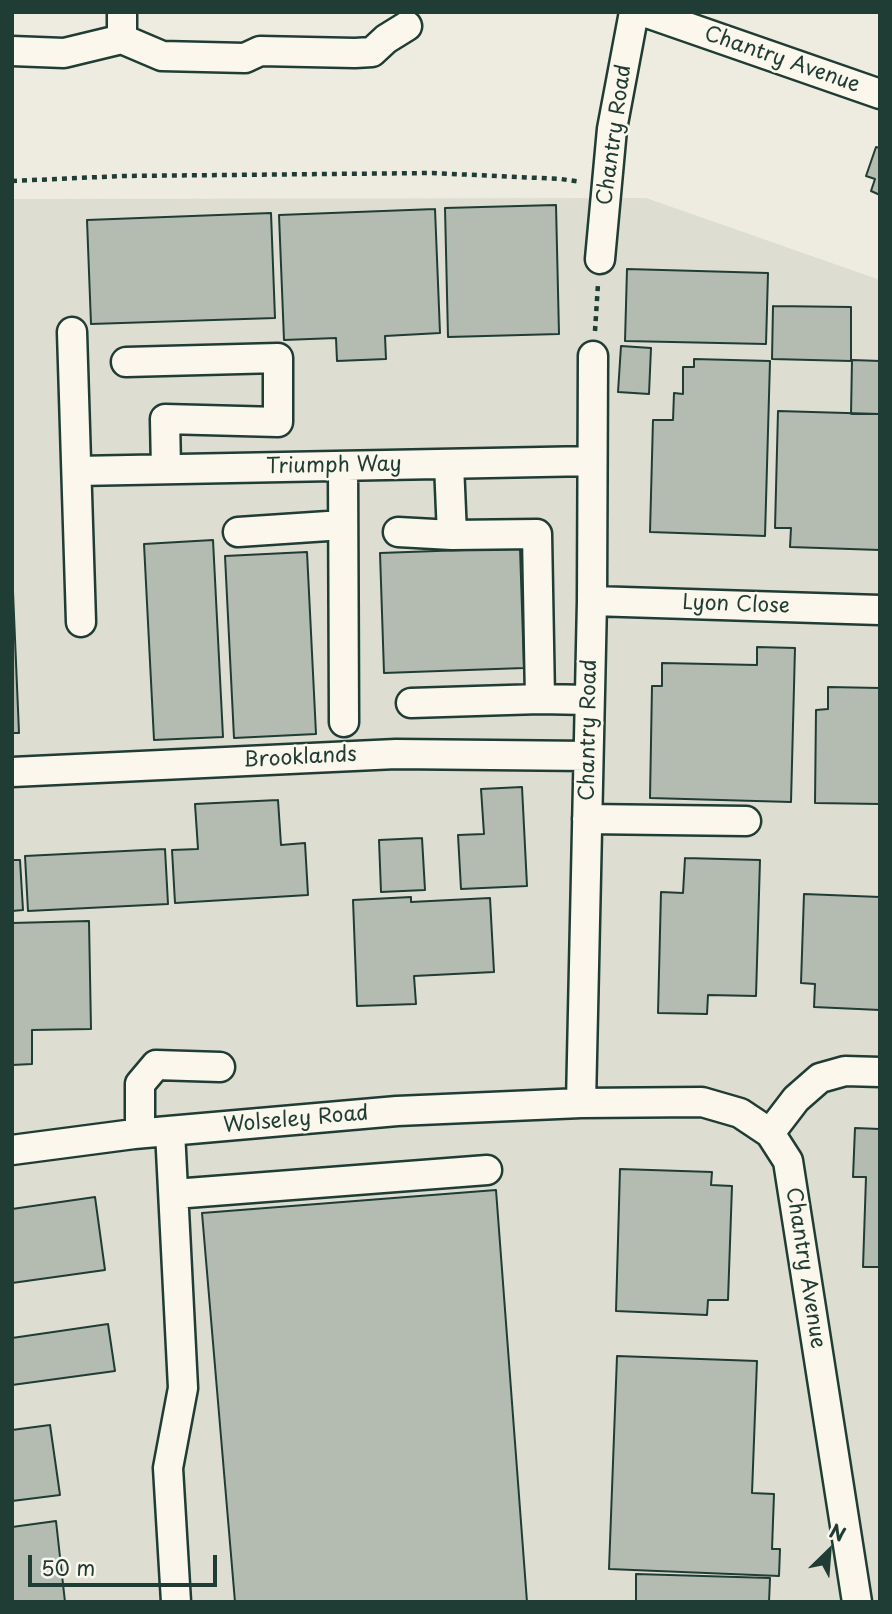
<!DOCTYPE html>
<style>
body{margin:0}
#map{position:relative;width:892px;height:1614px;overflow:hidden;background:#eeece1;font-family:"Playpen Sans",sans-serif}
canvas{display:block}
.frame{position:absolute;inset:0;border:14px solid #1f3d34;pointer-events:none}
.north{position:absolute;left:794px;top:1516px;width:70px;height:70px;-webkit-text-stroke:5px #fbf7ec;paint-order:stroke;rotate:25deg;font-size:19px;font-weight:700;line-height:28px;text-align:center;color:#1f3d34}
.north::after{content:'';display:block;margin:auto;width:24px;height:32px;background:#1f3d34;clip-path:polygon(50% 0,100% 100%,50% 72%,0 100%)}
.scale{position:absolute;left:28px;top:1555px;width:189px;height:32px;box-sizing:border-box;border:4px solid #1f3d34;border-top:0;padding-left:9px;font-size:21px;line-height:24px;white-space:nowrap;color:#1f3d34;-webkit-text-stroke:5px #fbf7ec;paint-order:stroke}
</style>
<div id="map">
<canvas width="892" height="1614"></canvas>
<div class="frame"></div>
<div class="north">N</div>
<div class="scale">50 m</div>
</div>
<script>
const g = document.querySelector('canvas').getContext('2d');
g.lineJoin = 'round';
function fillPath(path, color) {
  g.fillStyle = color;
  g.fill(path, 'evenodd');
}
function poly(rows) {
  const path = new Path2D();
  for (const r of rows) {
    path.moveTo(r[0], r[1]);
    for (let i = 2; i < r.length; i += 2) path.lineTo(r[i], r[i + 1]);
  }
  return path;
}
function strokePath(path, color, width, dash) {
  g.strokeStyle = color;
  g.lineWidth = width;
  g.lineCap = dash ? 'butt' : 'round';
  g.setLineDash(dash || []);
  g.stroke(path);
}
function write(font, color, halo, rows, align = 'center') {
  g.font = font + ' "Playpen Sans",sans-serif';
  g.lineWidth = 5;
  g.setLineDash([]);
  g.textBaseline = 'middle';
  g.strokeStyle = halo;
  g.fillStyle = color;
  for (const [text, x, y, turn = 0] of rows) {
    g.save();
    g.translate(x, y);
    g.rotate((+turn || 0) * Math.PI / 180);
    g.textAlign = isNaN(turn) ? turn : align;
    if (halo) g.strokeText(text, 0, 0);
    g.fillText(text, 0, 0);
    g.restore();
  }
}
fillPath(poly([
 [646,198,880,280,880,1602,12,1602,12,199]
]), '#ddddd2');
const building = poly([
 [876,147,880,148,880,195,871,191,875,179,866,176,876,147],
 [556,205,559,334,448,337,445,208,556,205],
 [435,209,440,333,385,336,386,359,337,361,336,338,284,340,279,215,435,209],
 [271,213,275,318,91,324,87,220,271,213],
 [627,269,768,273,766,344,625,341,627,269],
 [773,306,851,307,851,361,772,359,773,306],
 [621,346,651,348,649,394,618,392,621,346],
 [694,359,770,361,765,536,650,532,653,420,673,420,674,393,683,394,683,367,694,367,694,359],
 [852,360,880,361,880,414,851,414,852,360],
 [778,411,880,414,880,550,790,547,791,528,775,528,778,411],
 [213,540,223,737,154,740,144,544,213,540],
 [520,548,524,668,384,673,380,553,520,548],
 [307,552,316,734,234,738,225,556,307,552],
 [12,568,19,733,12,733,12,568],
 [757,647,795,648,791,802,650,798,652,686,662,686,662,663,757,665,757,647],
 [828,687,880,688,880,804,815,803,816,710,828,709,828,687],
 [522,787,527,886,461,889,458,835,484,834,481,789,522,787],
 [278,800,281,845,305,843,308,895,175,903,172,850,198,849,195,804,278,800],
 [422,838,425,890,381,892,379,840,422,838],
 [165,849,168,904,28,911,25,856,165,849],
 [685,858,760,860,756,996,708,995,707,1014,658,1013,661,892,683,893,685,858],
 [12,860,20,860,23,910,12,911,12,860],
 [804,894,880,897,880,1010,814,1007,815,984,801,983,804,894],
 [411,897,411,902,490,898,494,972,414,976,416,1004,357,1006,353,900,411,897],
 [89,921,91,1029,32,1030,32,1064,12,1065,12,923,89,921],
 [855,1128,880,1129,880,1267,863,1267,866,1177,853,1177,855,1128],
 [620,1169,712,1172,711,1185,732,1186,728,1300,708,1300,707,1315,616,1311,620,1169],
 [496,1190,527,1602,235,1602,202,1213,496,1190],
 [95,1197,105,1270,12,1283,12,1209,95,1197],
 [108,1324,115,1371,12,1385,12,1338,108,1324],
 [617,1356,757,1361,752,1493,774,1494,772,1549,780,1549,779,1576,609,1569,617,1356],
 [50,1425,60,1495,12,1501,12,1430,50,1425],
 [56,1521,65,1602,12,1602,12,1527,56,1521],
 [636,1574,770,1578,769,1602,636,1602,636,1574]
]);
fillPath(building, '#b4bbb0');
strokePath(building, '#1f3d34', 2);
const minor = poly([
 [644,12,880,94],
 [122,39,162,56,245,58,260,51,355,53,372,52,386,39,407,26],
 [12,51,64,53,122,39,122,12],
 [600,259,612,129,634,12],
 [72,332,81,622],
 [126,362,278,358,278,422,165,419,166,469],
 [343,466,344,722],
 [77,471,592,461],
 [238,532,343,525],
 [398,532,452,535],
 [592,601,880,610],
 [540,699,589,700],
 [411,703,540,699,537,534,452,535,449,464],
 [12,772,396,754,588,756],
 [587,819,746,821],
 [581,1103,592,601,593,356],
 [170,1131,183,1388,168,1468,176,1602],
 [140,1133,140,1084,156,1065,220,1067],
 [770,1133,796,1099,820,1078,845,1071,880,1072],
 [12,1150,134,1134,397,1111,581,1103,702,1102,740,1113,770,1133,788,1161,857,1602],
 [174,1194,487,1170]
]);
strokePath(minor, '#1f3d34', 33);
strokePath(poly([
 [12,181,122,176,432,173,561,179,581,182],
 [595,331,598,284]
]), '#1f3d34', 4.5, [5, 5]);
strokePath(minor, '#fbf7ec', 28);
write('21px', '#1f3d34', '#fbf7ec', [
 ["Chantry Avenue",782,60,19],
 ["Chantry Road",615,135,-82],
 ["Triumph Way",334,466,-1],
 ["Lyon Close",736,605,2],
 ["Chantry Road",589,730,-89],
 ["Brooklands",300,758,-3],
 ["Wolseley Road",296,1120,-5],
 ["Chantry Avenue",805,1268,81]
]);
</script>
